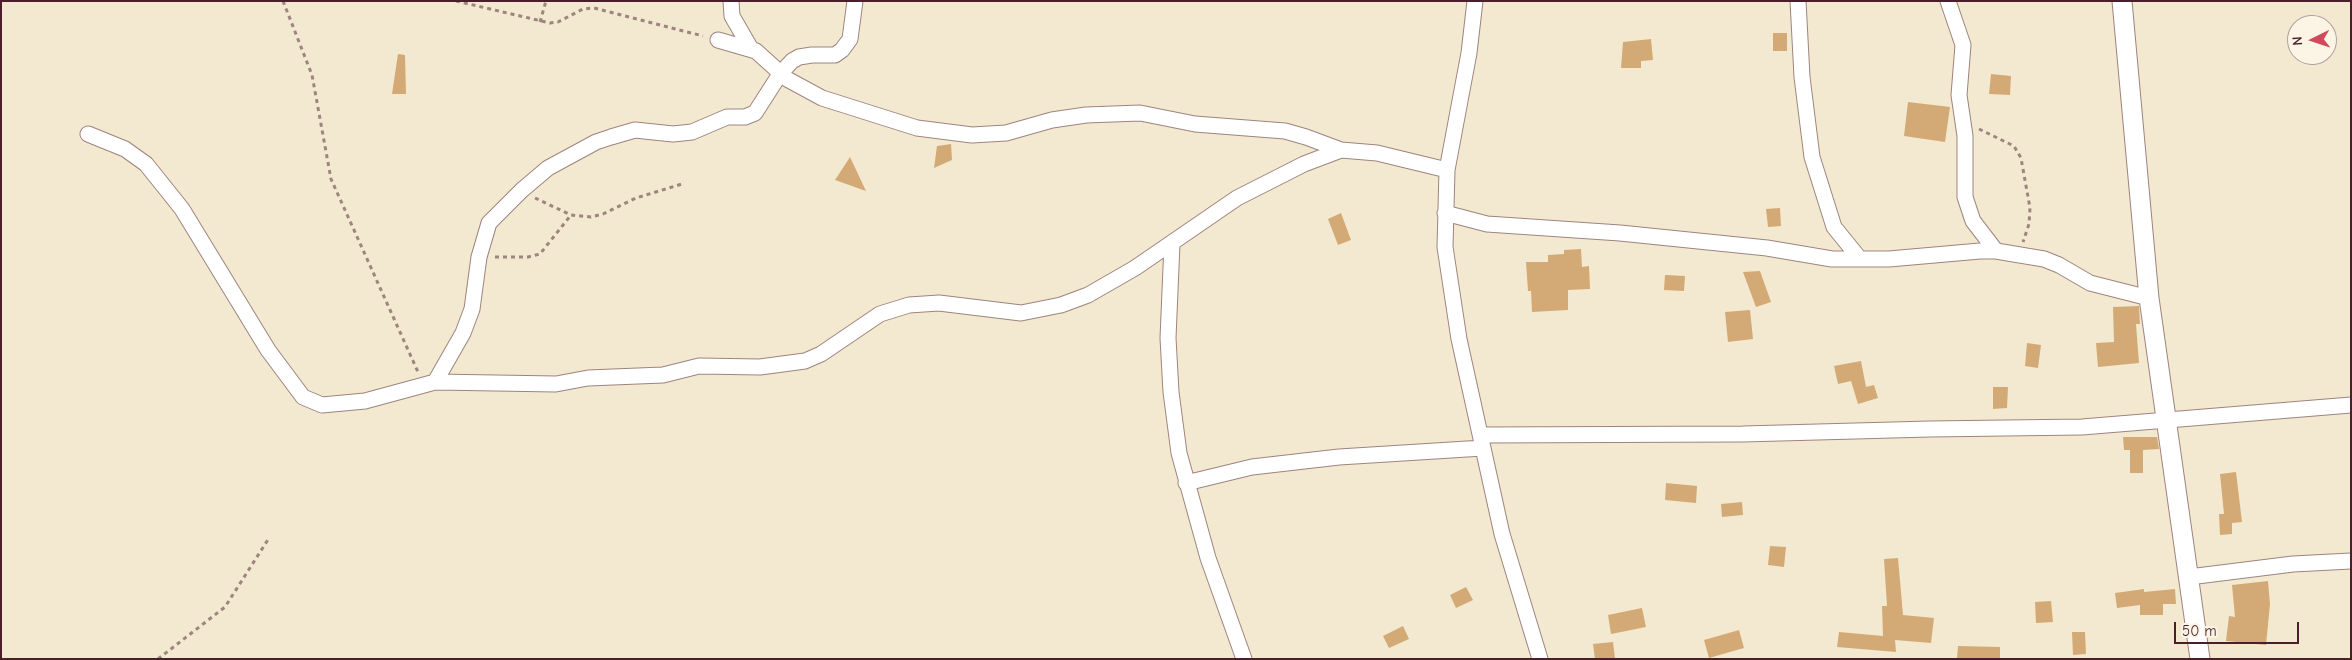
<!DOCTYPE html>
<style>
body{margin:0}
#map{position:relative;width:2352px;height:660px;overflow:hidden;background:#f3e9d0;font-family:"Comic Neue",sans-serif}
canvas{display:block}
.frame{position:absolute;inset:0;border:2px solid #4a1f2b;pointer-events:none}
.north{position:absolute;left:2287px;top:15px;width:50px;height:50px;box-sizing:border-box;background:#fcf5e5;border:1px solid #b59f9b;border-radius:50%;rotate:266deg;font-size:14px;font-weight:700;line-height:20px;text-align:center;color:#4a1f2b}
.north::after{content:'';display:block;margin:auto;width:18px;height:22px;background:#d1495b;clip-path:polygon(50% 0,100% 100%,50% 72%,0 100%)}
.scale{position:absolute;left:2174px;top:622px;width:125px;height:22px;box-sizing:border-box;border:2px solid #4a1f2b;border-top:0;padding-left:6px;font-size:15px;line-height:18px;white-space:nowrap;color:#4a1f2b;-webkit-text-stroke:4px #fcf5e5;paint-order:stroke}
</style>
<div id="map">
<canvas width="2352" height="660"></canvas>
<div class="frame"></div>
<div class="north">N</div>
<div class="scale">50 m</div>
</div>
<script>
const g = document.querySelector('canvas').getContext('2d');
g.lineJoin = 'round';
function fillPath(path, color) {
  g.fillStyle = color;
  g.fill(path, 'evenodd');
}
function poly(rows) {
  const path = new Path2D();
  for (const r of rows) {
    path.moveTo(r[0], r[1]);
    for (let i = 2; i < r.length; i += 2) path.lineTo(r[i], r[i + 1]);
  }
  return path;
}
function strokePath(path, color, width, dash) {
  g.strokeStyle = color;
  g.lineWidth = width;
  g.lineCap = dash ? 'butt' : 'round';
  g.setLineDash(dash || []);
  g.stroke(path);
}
fillPath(poly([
 [1773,33,1787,33,1787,51,1773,51],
 [1651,39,1653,60,1641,61,1641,68,1621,68,1623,42],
 [398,54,405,55,406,94,392,94],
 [1991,74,2011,76,2010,95,1989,94],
 [1908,102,1950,107,1945,142,1904,136],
 [951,144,952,160,934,168,937,146],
 [850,157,866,191,835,180],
 [1780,208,1781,226,1768,227,1766,209],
 [1341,213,1351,240,1338,245,1328,219],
 [1581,249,1582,267,1589,266,1590,289,1568,290,1568,310,1532,312,1531,291,1528,291,1526,262,1548,262,1548,255,1564,254,1564,250],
 [1760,271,1771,302,1756,307,1743,272],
 [1665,275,1685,276,1684,291,1664,290],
 [2139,306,2140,324,2136,324,2139,363,2098,367,2096,343,2114,342,2113,307],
 [1750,310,1753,339,1728,342,1725,312],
 [2027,343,2041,345,2038,368,2025,366],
 [1861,361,1866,387,1874,385,1878,398,1858,404,1851,381,1838,384,1834,366],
 [1993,387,2008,387,2007,408,1993,409],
 [2123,437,2157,437,2159,449,2143,450,2143,473,2130,473,2130,450,2124,450],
 [2236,472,2242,522,2232,523,2232,534,2220,535,2219,514,2224,514,2220,474],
 [1666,483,1697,486,1696,503,1665,500],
 [1742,502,1743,515,1722,517,1721,504],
 [1770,546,1786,547,1784,567,1768,565],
 [1898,558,1903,615,1934,618,1931,643,1895,640,1896,652,1837,647,1839,632,1883,636,1882,606,1887,606,1884,559],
 [2268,581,2270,604,2266,645,2226,641,2229,616,2235,617,2232,585],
 [1466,587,1473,600,1456,608,1450,595],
 [2144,589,2144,592,2175,589,2176,604,2163,604,2163,615,2140,615,2140,605,2117,608,2115,593],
 [2051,601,2053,622,2036,623,2035,602],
 [1642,608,1646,627,1611,634,1608,615],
 [1403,626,1409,639,1389,648,1383,636],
 [1739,630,1744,648,1709,658,1704,640],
 [2072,632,2085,632,2086,654,2073,655],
 [1613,642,1615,659,1595,659,1593,644],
 [1958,646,2000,647,2000,659,1957,659]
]), '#d3aa75');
const minor = poly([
 [731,1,732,16,751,49],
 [1475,1,1469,53,1447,170,1445,247,1459,339,1502,534,1540,659],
 [1798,1,1802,77,1812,157,1834,227,1860,259],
 [1948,1,1963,45,1959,95,1965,136,1965,197,1973,221,1996,251],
 [718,40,756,51,787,79,822,98,917,128,972,135,1006,133,1052,120,1086,115,1140,113,1195,124,1285,131,1306,137,1341,150],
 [88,134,125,149,146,164,182,209,268,350,303,397,322,405,365,401,435,382,556,384,588,378,663,375,699,366,760,367,805,361,821,354,880,314,909,305,939,303,1021,313,1061,305,1088,295,1135,268,1237,198,1304,164,1341,150,1377,153,1447,170],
 [1445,213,1487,224,1620,233,1767,248,1832,259,1889,259,1980,251,1996,251,2044,259,2059,265,2090,283,2149,298],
 [1172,244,1168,338,1171,392,1179,453,1208,558,1244,659],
 [435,382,463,333,472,309,479,257,489,223,522,190,548,168,596,142,611,137,635,130,673,134,692,132,727,117,745,117,755,113,780,74,792,61,799,57,812,55,835,55,842,50,850,39,855,1],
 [1481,435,1743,434,1930,429,2082,427,2351,405],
 [1186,483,1252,467,1339,457,1483,448],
 [2189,577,2293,564,2351,561]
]);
const tertiary = poly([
 [2122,1,2149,298,2200,659]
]);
strokePath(minor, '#9e847e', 17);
strokePath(tertiary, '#9e847e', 21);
strokePath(poly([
 [283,1,312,75,331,179,418,372],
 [456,1,550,23,558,22,583,9,594,8,703,36],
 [540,22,546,1],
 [1979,129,2014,146,2021,158,2030,208,2029,224,2023,242],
 [535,198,571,215,591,217,603,214,636,198,682,184],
 [495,257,528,257,540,254,571,215],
 [158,659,225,607,269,538]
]), '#9e847e', 3, [4, 4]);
strokePath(minor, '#fff', 15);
strokePath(tertiary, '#fff', 19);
</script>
